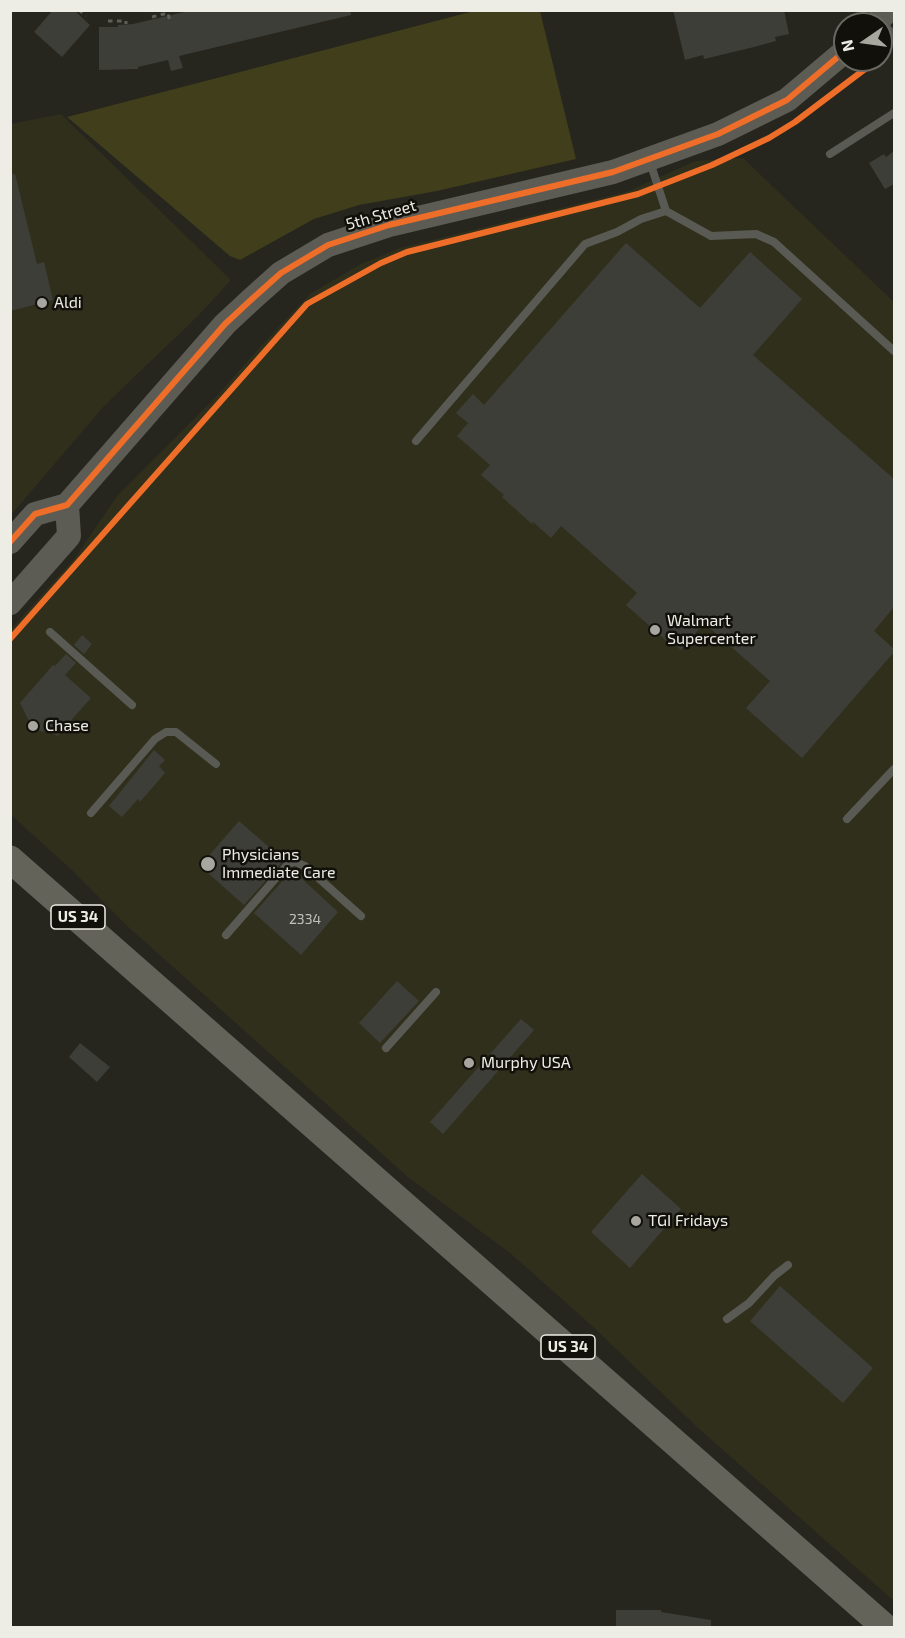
<!DOCTYPE html>
<style>
body{margin:0}
#map{position:relative;width:905px;height:1638px;overflow:hidden;background:#26251e;font-family:"Exo 2",sans-serif}
canvas{display:block}
.frame{position:absolute;inset:0;border:12px solid #eeede5;pointer-events:none}
.north{position:absolute;left:833px;top:12px;width:60px;height:60px;box-sizing:border-box;background:#11100b;border:2px solid #696862;border-radius:50%;rotate:257deg;font-size:16px;font-weight:700;line-height:24px;text-align:center;color:#eeede5}
.north::after{content:'';display:block;margin:auto;width:21px;height:27px;background:#a8a79f;clip-path:polygon(50% 0,100% 100%,50% 72%,0 100%)}
</style>
<div id="map">
<canvas width="905" height="1638"></canvas>
<div class="frame"></div>
<div class="north">N</div>
</div>
<script>
const g = document.querySelector('canvas').getContext('2d');
g.lineJoin = 'round';
function fillPath(path, color) {
  g.fillStyle = color;
  g.fill(path, 'evenodd');
}
function poly(rows) {
  const path = new Path2D();
  for (const r of rows) {
    path.moveTo(r[0], r[1]);
    for (let i = 2; i < r.length; i += 2) path.lineTo(r[i], r[i + 1]);
  }
  return path;
}
function strokePath(path, color, width, dash) {
  g.strokeStyle = color;
  g.lineWidth = width;
  g.lineCap = dash ? 'butt' : 'round';
  g.setLineDash(dash || []);
  g.stroke(path);
}
function write(font, color, halo, rows, align = 'center') {
  g.font = font + ' "Exo 2",sans-serif';
  g.lineWidth = 5;
  g.setLineDash([]);
  g.textBaseline = 'middle';
  g.strokeStyle = halo;
  g.fillStyle = color;
  for (const [text, x, y, turn = 0] of rows) {
    g.save();
    g.translate(x, y);
    g.rotate((+turn || 0) * Math.PI / 180);
    g.textAlign = isNaN(turn) ? turn : align;
    if (halo) g.strokeText(text, 0, 0);
    g.fillText(text, 0, 0);
    g.restore();
  }
}
fillPath(poly([
 [61,114,231,280,198,316,105,405,11,515,11,124],
 [743,158,894,302,894,1601,698,1428,590,1324,510,1253,409,1178,125,924,74,872,11,815,11,629,74,559,117,496,216,397,259,348,310,294,359,265,400,248,629,191,695,161]
]), '#302f1c');
fillPath(poly([
 [478,10,540,11,576,159,437,191,359,205,314,219,240,260,230,256,67,117]
]), '#403e1b');
fillPath(poly([
 [53,10,74,10,90,25,62,57,34,32],
 [193,10,350,10,351,15,179,56,183,68,171,71,168,60,138,67,138,69,99,70,99,27,118,27,118,25,133,24],
 [673,10,784,10,789,34,775,37,776,41,754,47,704,59,703,55,685,60],
 [894,151,894,184,885,189,869,163,884,154,886,157],
 [15,174,37,264,44,262,53,300,10,311,10,175],
 [626,243,700,308,750,252,802,299,753,355,894,479,894,607,874,631,894,649,894,652,802,758,746,708,770,681,704,623,681,650,670,641,669,643,626,605,637,593,561,526,551,538,533,522,532,524,502,497,504,495,481,475,490,465,457,436,468,423,456,413,473,394,484,405],
 [82,635,92,644,84,654,74,645],
 [66,654,76,663,65,675,91,698,57,736,53,733,40,731,31,725,20,703,53,665,55,666],
 [154,750,165,760,159,766,165,773,140,802,138,799,122,817,109,806],
 [239,821,284,860,244,905,200,866],
 [299,876,338,912,301,955,254,913,285,878],
 [397,981,419,1001,380,1043,359,1023],
 [521,1019,534,1030,443,1134,430,1122],
 [80,1043,110,1067,97,1082,69,1057],
 [642,1174,681,1209,630,1268,591,1232],
 [780,1286,873,1368,843,1403,750,1321],
 [616,1610,661,1610,661,1612,711,1620,711,1628,616,1628]
]), '#3e3e38');
strokePath(poly([
 [79,10,86,16],
 [152,17,168,13,170,22],
 [108,21,126,21,126,24]
]), '#5f5f5a', 3, [4.5, 4.5]);
strokePath(poly([
 [881,19,894,37],
 [830,154,894,113],
 [666,211,711,236,756,234,774,242,894,351],
 [416,441,585,244,617,232,641,219,666,211,650,162],
 [50,632,132,705],
 [91,813,155,739,166,732,176,732,216,764],
 [847,819,894,769],
 [226,935,288,864,295,862,305,866,361,916],
 [386,1048,436,992],
 [727,1319,749,1303,774,1276,788,1265]
]), '#5a5a54', 8);
strokePath(poly([
 [875,24,888,10],
 [10,542,35,514,67,505,225,324,253,298,281,273,328,245,389,225,613,172,718,134,787,100,845,51],
 [10,603,69,536,67,505]
]), '#5c5c54', 24);
strokePath(poly([
 [10,859,886,1628]
]), '#64635a', 27);
strokePath(poly([
 [10,542,35,514,67,505,225,324,253,298,281,273,328,245,389,225,613,172,718,134,787,100,845,51],
 [10,639,307,304,381,263,407,252,638,194,712,165,769,138,795,122,877,60]
]), '#ee6e29', 6);
for (const [x, y, r, color] of [
 [42,303,6,"#a8a79f"],
 [655,630,6,"#a8a79f"],
 [33,726,6,"#a8a79f"],
 [208,864,8,"#a8a79f"],
 [469,1063,6,"#a8a79f"],
 [636,1221,6,"#a8a79f"]
]) {
  const dot = new Path2D();
  dot.arc(x, y, r, 0, 2 * Math.PI);
  g.fillStyle = color;
  g.fill(dot);
  strokePath(dot, '#11100b', 2);
}
write('14px', '#c2c1ba', null, [
 ["2334",305,919]
]);
for (const [x, y, w] of [
 [78,917,54],
 [568,1347,54]
]) {
  const box = new Path2D();
  box.roundRect(x - w / 2, y - 12, w, 24, 4.5);
  g.fillStyle = '#11100b';
  g.fill(box);
  strokePath(box, '#eeede5', 1.5);
}
write('bold 15px', '#eeede5', null, [
 ["US 34",78,917],
 ["US 34",568,1347]
]);
write('16px', '#eeede5', '#11100b', [
 ["5th Street",381,215,-16]
]);
write('16px', '#eeede5', '#11100b', [
 ["Aldi",54,303],
 ["Walmart",667,621],
 ["Supercenter",667,639],
 ["Chase",45,726],
 ["Physicians",222,855],
 ["Immediate Care",222,873],
 ["Murphy USA",481,1063],
 ["TGI Fridays",648,1221]
], 'left');
</script>
